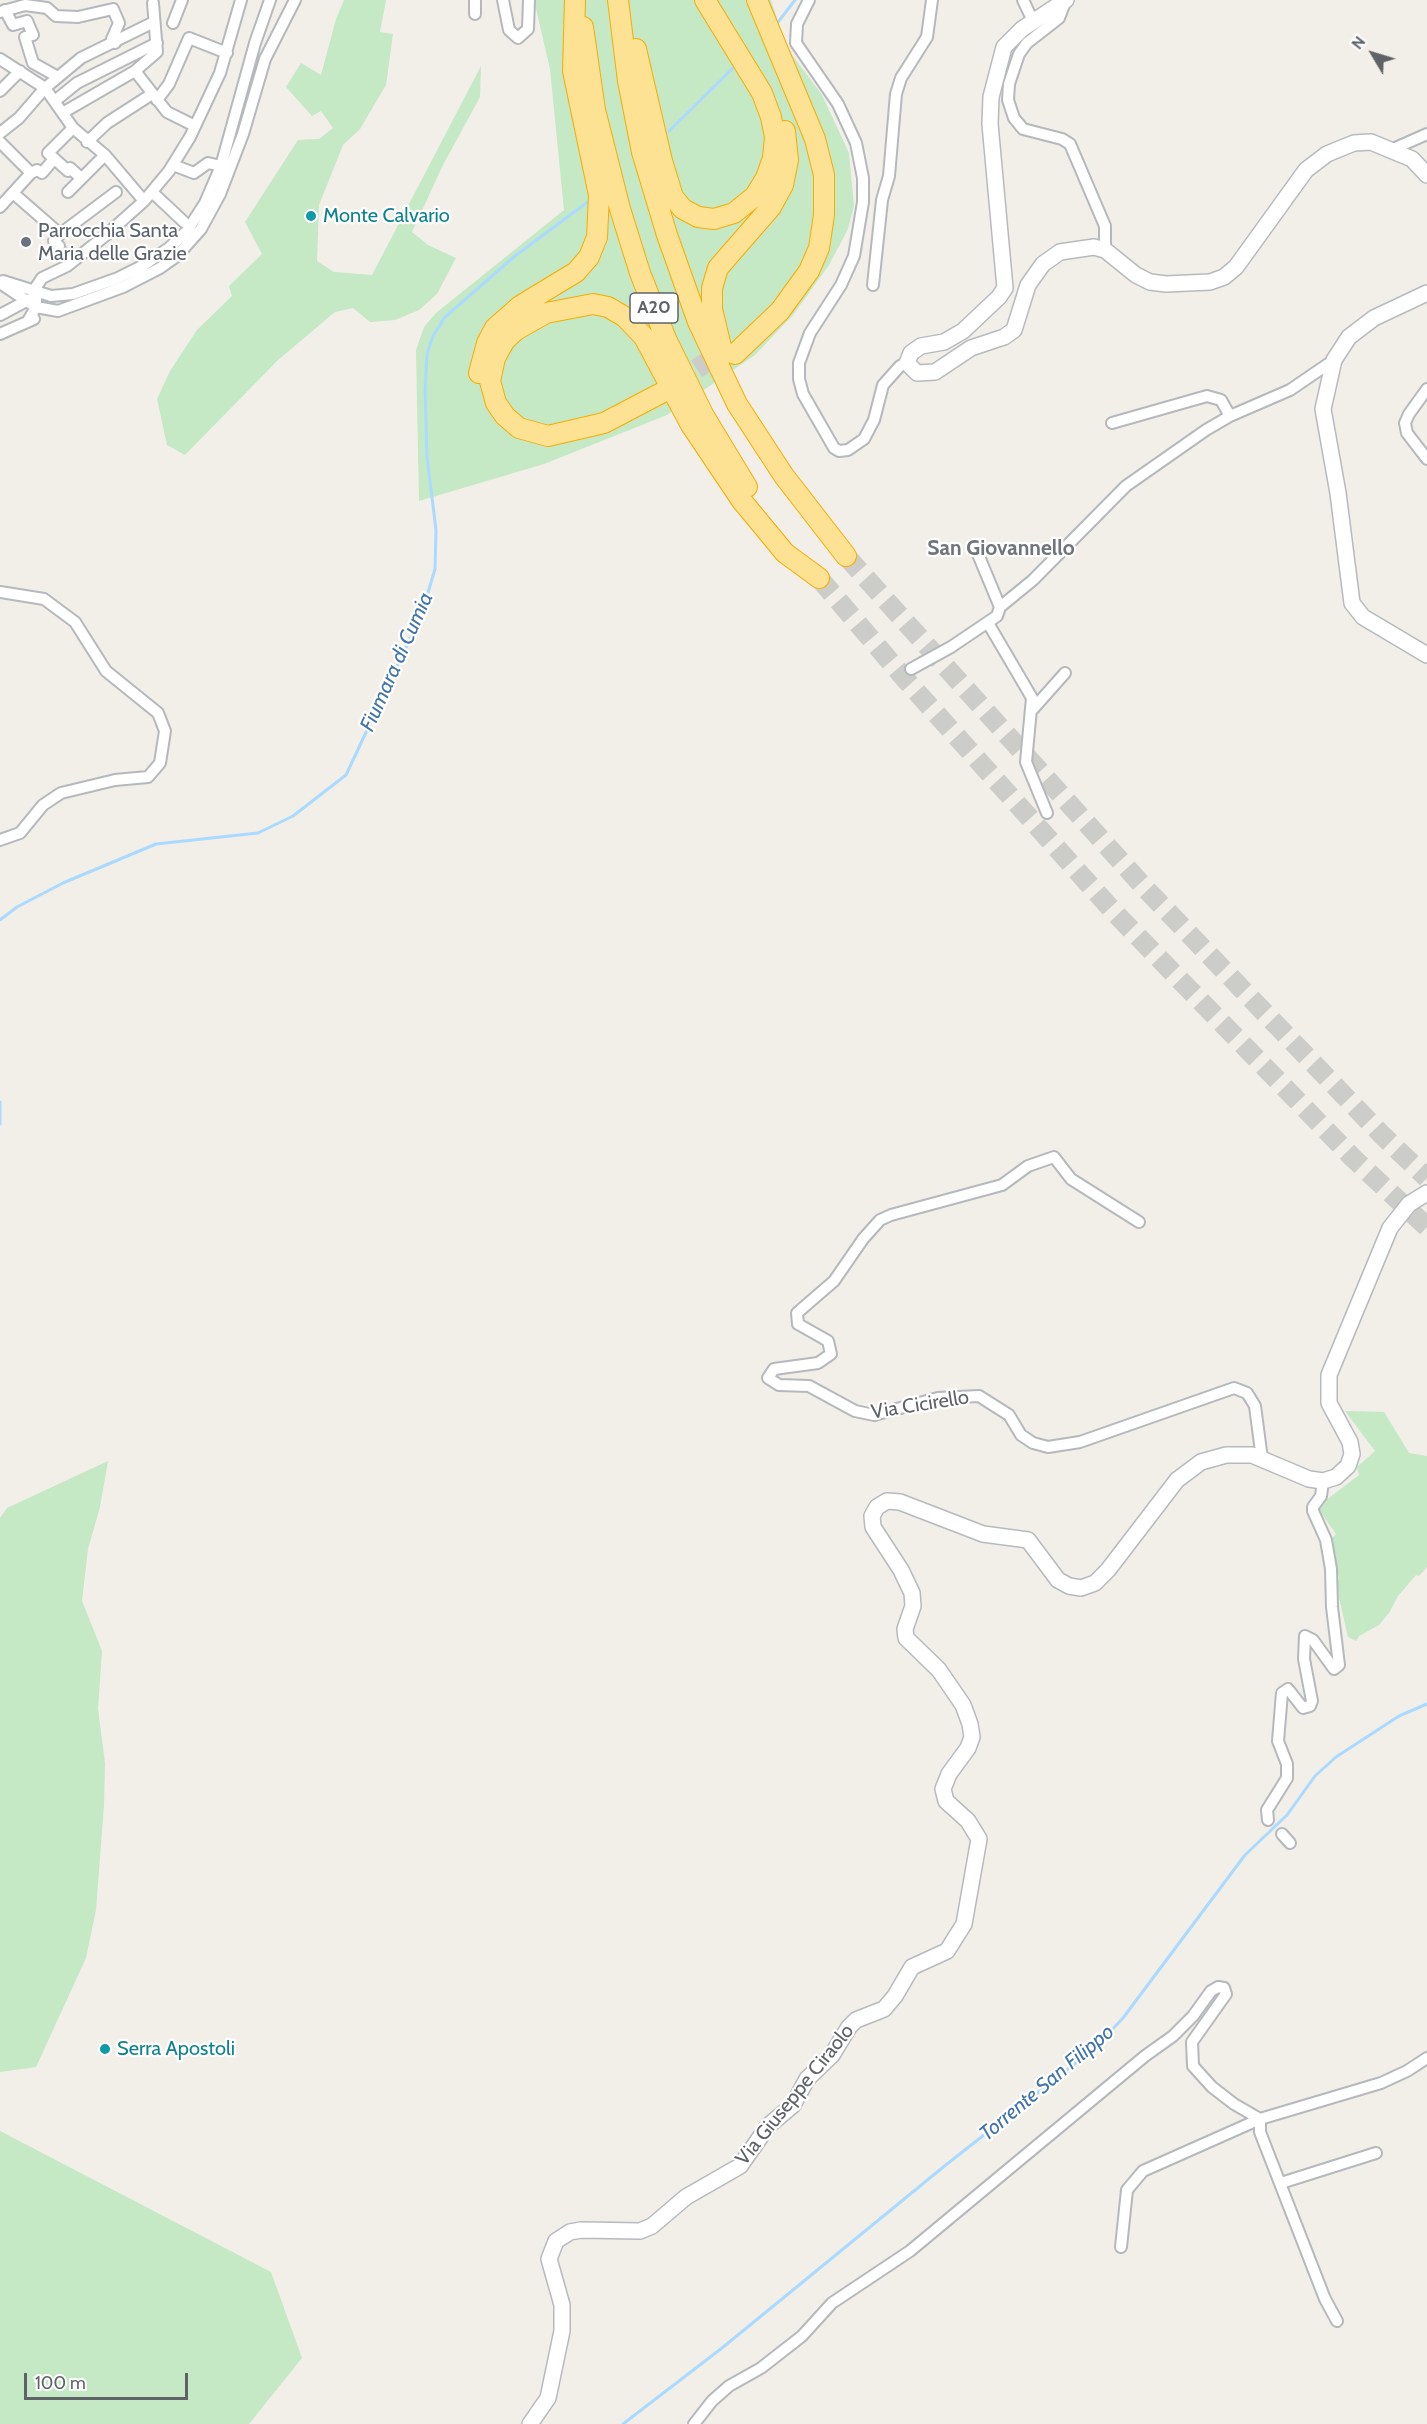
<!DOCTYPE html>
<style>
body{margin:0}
#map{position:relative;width:1427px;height:2424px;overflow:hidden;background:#f1efe8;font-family:Cabin,sans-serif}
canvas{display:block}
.north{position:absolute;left:1343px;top:24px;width:60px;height:60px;-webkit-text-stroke:4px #fff;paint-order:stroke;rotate:308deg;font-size:16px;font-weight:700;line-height:24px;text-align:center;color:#5f6368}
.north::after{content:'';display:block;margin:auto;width:21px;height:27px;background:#5f6368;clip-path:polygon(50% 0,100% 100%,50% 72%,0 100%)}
.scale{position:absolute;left:24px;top:2373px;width:164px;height:27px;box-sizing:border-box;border:3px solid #5f6368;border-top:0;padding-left:8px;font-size:18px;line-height:21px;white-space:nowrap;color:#5f6368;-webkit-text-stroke:4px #fff;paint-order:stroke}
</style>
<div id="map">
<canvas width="1427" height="2424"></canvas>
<div class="north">N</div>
<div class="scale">100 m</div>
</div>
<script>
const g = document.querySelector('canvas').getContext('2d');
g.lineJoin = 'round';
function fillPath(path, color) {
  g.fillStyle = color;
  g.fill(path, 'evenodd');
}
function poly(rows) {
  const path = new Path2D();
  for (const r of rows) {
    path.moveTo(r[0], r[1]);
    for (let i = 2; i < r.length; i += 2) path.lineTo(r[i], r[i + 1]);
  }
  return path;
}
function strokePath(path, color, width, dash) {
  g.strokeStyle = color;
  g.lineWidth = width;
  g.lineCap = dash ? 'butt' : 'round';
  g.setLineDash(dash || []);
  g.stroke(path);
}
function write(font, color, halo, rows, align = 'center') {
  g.font = font + ' Cabin,sans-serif';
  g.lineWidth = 4.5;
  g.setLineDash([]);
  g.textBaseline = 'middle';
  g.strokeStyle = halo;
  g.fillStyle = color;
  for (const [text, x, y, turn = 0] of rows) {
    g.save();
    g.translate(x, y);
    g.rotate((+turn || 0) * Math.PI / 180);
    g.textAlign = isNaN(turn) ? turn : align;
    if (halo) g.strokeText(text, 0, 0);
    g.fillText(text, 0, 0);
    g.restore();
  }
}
fillPath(poly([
 [344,0,386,0,380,32,393,34,386,85,360,129,343,145,319,205,317,261,334,272,372,275,481,66,480,97,443,165,412,232,428,245,456,258,437,294,419,310,395,320,370,322,353,308,335,312,278,360,185,455,167,445,157,399,170,371,197,330,232,296,229,286,262,254,245,222,298,140,319,139,333,128,321,111,312,116,286,87,301,63,321,75,336,19],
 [534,0,771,0,787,48,822,95,849,153,854,206,848,229,829,265,793,315,755,355,667,415,544,464,419,501,416,350,424,327,436,313,564,210,550,69],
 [1345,1411,1384,1412,1409,1453,1427,1456,1427,1567,1419,1576,1416,1575,1398,1596,1389,1613,1379,1625,1359,1636,1356,1641,1348,1637,1335,1580,1339,1579,1332,1538,1336,1534,1317,1507,1359,1475,1357,1467,1375,1451],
 [108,1461,100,1507,88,1549,82,1601,102,1651,98,1709,105,1763,104,1805,96,1910,86,1958,36,2067,0,2072,0,1518,7,1508],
 [0,2131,271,2272,302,2358,249,2424,0,2424]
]), '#c5e8c5');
strokePath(poly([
 [775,26,795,0],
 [669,131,736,65],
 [0,920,17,907,63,883,156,844,258,833,293,816,346,775,422,613,435,569,436,530,427,457,425,390,427,354,433,336,445,317,515,256,589,201],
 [0,1102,0,1124],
 [623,2424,722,2348,947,2164,1095,2048,1123,2018,1245,1855,1287,1815,1315,1776,1336,1757,1399,1716,1427,1704]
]), '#aadaff', 3);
strokePath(poly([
 [59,246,72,259]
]), '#ccccc8', 10, [10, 5]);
strokePath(poly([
 [672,386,727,348],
 [846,556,1144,887,1381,1134,1427,1178],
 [819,578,906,680,1114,912,1353,1158,1427,1227]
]), '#ccccc8', 20, [20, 10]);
const street = poly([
 [503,0,509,30,518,38,528,29,529,0],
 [809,0,797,24,796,43,838,104,856,143,863,178,863,202,854,256,841,285,810,333,799,363,799,379,803,394,834,448,839,451,848,450,864,439,874,420,883,385,900,366,907,363],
 [1023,0,1033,21],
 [1066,0,1059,18,1027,43,1019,54,1009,84,1008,100,1014,118,1023,129,1062,139,1070,144,1105,226,1105,250],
 [5,10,13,25,27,21,33,35,25,37,33,63,58,77],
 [0,12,25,5,47,8,56,16,78,17,113,9,119,23,112,39,115,43],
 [475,14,475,0],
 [173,23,182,0],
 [0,59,45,88,73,128,105,155,144,201],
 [135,71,167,112,195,126],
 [0,91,20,71],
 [56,100,77,83,157,43],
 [157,100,169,84,189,38,227,53],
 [64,112,135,71,157,52,153,3],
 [73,128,48,153,68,171,70,168,81,178],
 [0,133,19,118,45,88,81,58,154,22],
 [0,142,31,173],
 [87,142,107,123,152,94],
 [1393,149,1427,134],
 [173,165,194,173,208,163,221,166],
 [68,192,105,155],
 [152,192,184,222],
 [13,193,60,234,54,241,59,246],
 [0,207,31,173,37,170,42,173,54,159],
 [60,234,116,192],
 [3,281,51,296,73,294,118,278,142,266,169,248,187,231,205,203,221,166,255,43,270,0],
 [0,283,36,307,58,311,123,287,160,268,177,256,201,229,220,194,243,134,265,59,295,0],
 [873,285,882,200,889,176,896,94,901,78,927,37,932,0],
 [0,315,30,299],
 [28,321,36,307,36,287,42,278,67,266,106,235,144,201,169,171,190,137,220,73,241,0],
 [0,334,34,319],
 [1427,389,1409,414,1405,423,1407,433,1427,459],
 [1112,423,1207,396,1221,400,1230,416],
 [975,547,1000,607],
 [0,592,44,599,75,622,106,671,158,713,165,731,160,763,148,777,115,780,61,793,43,805,20,833,0,840],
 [988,623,1032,698,1026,762,1047,813],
 [911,669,951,647,997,616,1000,607,1033,580,1126,486,1206,430,1230,416,1290,390,1334,360],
 [1033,709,1065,673],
 [1139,1222,1071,1179,1054,1157,1028,1166,1002,1185,891,1215,880,1220,863,1239,834,1281,797,1313,798,1324,828,1341,831,1354,818,1363,774,1369,768,1378,779,1385,809,1386,855,1411,874,1415,938,1398,979,1396,1009,1415,1021,1435,1033,1443,1048,1447,1080,1442,1234,1388,1247,1393,1255,1406,1262,1459],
 [1268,1820,1267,1810,1287,1778,1287,1764,1278,1741,1282,1693,1288,1689,1303,1708,1310,1706,1312,1701,1304,1659,1305,1636,1313,1640,1334,1669,1339,1665,1332,1607,1331,1569,1326,1540,1313,1511,1313,1507,1321,1496,1323,1481],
 [1282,1834,1290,1843],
 [1260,2119,1260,2132,1325,2299,1337,2321],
 [1281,2183,1376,2153],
 [1121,2247,1127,2190,1143,2171,1260,2119,1381,2083,1407,2071,1427,2058],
 [694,2424,712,2401,729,2386,761,2368,802,2336,832,2303,910,2251,1145,2056,1173,2036,1193,2016,1211,1991,1218,1987,1224,1988,1226,1994,1192,2042,1193,2066,1212,2087,1234,2104,1260,2119]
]);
const secondary = poly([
 [1066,0,1022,29,1004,47,991,97,990,124,1005,288,999,297,963,331,944,342,921,346,911,353,907,363,917,373,935,372,971,348,1004,337,1014,330,1028,285,1043,264,1060,252,1094,247,1105,250,1136,275,1150,282,1166,284,1210,282,1224,277,1236,267,1306,170,1327,154,1354,143,1371,142,1412,159,1427,175],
 [1427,293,1374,318,1349,337,1334,360,1323,409,1338,493,1352,603,1363,617,1427,655],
 [530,2424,548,2398,562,2331,562,2305,549,2259,556,2241,570,2232,581,2230,640,2231,652,2226,686,2197,740,2166,768,2126,793,2105,807,2079,832,2055,849,2027,856,2020,884,2009,895,1996,912,1967,947,1951,964,1924,979,1839,968,1821,946,1801,943,1789,949,1774,968,1748,972,1737,970,1724,963,1705,939,1670,906,1638,905,1629,913,1606,912,1593,901,1570,873,1527,872,1516,877,1507,887,1501,900,1502,983,1534,1028,1540,1058,1580,1069,1586,1081,1588,1095,1583,1108,1570,1177,1480,1201,1462,1226,1455,1252,1455,1309,1479,1323,1481,1336,1477,1348,1466,1352,1454,1350,1442,1329,1403,1329,1375,1390,1228,1409,1204,1427,1193]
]);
const highway = poly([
 [618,0,628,81,642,152,667,235,698,322,737,404,784,476,846,556],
 [583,27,595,110,620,209,640,273,666,339,704,416,747,487],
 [636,49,662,161,673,197,683,209,698,217,714,219,734,213,755,196,766,178,773,158,775,137,771,117,762,93,705,0],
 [735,354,780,311,809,271,819,248,824,215,824,175,815,139,757,0],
 [723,355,712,309,712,288,718,268,771,207,783,185,788,160,785,131],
 [479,373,487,343,495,328,520,306,576,272,589,257,597,237,599,195,573,71,575,0],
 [665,391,604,423,548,436,519,428,505,416,496,403,490,381,495,358,505,340,516,330,546,313,593,304,608,307,625,317,644,337,691,425,742,501,785,553,819,578]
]);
strokePath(street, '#b5b8bc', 14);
strokePath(secondary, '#b6babf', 18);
strokePath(highway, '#f9ab00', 22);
strokePath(street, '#fff', 10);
strokePath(secondary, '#fff', 15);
strokePath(highway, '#fde293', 20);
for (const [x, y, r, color] of [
 [311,216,6,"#0f9aa8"],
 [26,242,6,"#6b7280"],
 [105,2049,6,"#0f9aa8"]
]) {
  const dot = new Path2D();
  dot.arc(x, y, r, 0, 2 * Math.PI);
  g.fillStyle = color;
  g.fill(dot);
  strokePath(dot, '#fff', 2);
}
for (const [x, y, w] of [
 [654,308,48]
]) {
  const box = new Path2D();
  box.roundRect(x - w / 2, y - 15, w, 30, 4.5);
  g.fillStyle = '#fff';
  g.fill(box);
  strokePath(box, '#5f6368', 1.5);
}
write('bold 18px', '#5f6368', null, [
 ["A20",654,308]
]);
write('20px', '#0d838f', '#fff', [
 ["Monte Calvario",323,216],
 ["Serra Apostoli",117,2049]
], 'left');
write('20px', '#5b616d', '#fff', [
 ["Parrocchia Santa",38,231],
 ["Maria delle Grazie",38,254]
], 'left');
write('20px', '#5f6368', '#fff', [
 ["Via Cicirello",920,1405,-9],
 ["Via Giuseppe Ciraolo",795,2095,-51]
]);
write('bold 21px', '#70757a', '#fff', [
 ["San Giovannello",1001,549]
]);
write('italic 21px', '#4174aa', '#fff', [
 ["Fiumara di Cumia",397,662,-66],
 ["Torrente San Filippo",1047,2083,-40]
]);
</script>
